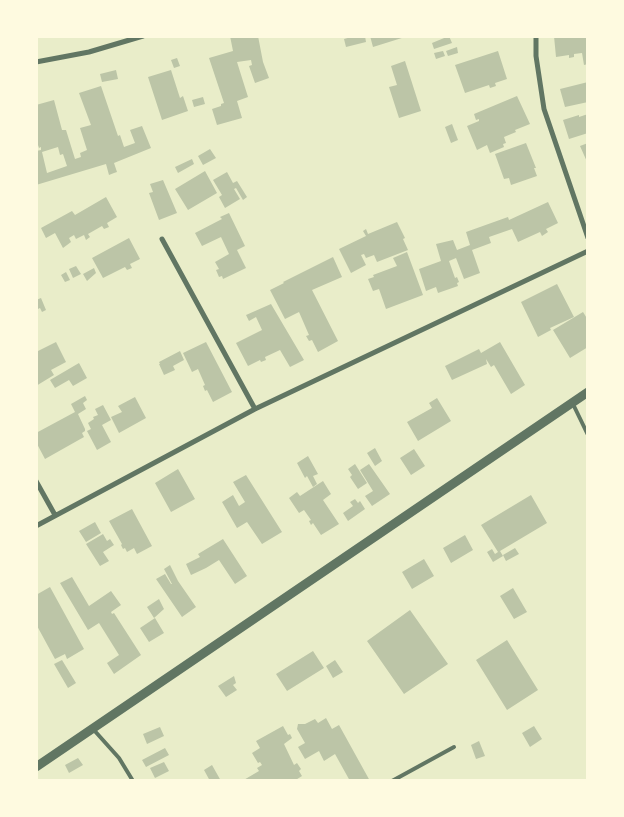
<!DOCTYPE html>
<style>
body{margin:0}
#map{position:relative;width:624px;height:817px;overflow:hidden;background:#e9edc9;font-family:Barlow,sans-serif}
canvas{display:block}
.frame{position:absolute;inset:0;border:38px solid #fefae0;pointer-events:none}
</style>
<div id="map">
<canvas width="624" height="817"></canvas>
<div class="frame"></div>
</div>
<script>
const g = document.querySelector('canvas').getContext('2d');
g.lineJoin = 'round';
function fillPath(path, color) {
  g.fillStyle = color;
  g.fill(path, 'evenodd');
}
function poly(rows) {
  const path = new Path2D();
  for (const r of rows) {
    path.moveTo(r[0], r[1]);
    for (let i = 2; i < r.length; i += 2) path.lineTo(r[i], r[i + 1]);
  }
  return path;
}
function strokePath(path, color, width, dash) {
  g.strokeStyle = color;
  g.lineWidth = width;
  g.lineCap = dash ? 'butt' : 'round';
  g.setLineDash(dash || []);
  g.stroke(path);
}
fillPath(poly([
 [230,36,258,36,263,62,269,78,255,83,249,66,252,65,251,60,237,62,248,97,237,101,242,118,217,125,212,109,221,106,221,104,224,103,209,58,233,51],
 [355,36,365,36,366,42,346,47,344,39],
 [370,36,404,36,405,37,373,47],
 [449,36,452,43,434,49,432,43],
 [554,36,588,36,588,64,584,65,582,53,574,54,574,57,569,58,569,55,556,57],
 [457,47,458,53,448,56,446,51],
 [443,51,445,56,436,59,434,53],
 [498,51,507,79,495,83,496,86,490,88,489,85,465,93,455,65],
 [177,58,180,66,174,68,171,60],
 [405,61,421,111,399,118,389,87,397,85,391,66],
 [116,70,118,79,102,82,100,74],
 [171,70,180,98,183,96,188,111,162,120,148,77],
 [588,82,588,102,565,107,560,89],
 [101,86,118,136,120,135,124,147,135,143,130,130,142,126,151,148,114,163,117,172,114,173,109,175,106,164,36,185,36,151,41,150,41,147,39,148,36,139,36,105,54,100,62,130,66,130,75,159,81,157,80,153,87,150,80,128,91,125,79,93],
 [58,147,60,155,63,154,67,166,47,173,42,152],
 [517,96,530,124,515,130,516,132,504,137,506,143,503,144,504,147,490,153,487,145,477,150,467,126,479,121,479,119,476,120,474,114],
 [203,97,205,104,194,107,192,100],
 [588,114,588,133,569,139,563,120,579,115,579,117],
 [452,124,458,140,451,143,445,127],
 [526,143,536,168,534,168,537,176,511,185,509,178,504,179,495,154],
 [588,143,588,164,580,146],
 [210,149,216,158,203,165,198,156],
 [192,159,194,164,178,173,175,167],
 [205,171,217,193,188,210,175,189],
 [227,172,233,183,237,181,247,197,243,200,236,188,234,189,240,199,225,208,219,197,222,195,213,180],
 [163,180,177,213,159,220,149,193,153,192,150,184],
 [106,197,117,217,107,223,109,227,104,229,102,226,88,234,90,237,86,240,84,235,76,239,74,235,69,238,71,242,63,248,55,233,46,238,41,228,72,211,75,215],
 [548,202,558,223,546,229,548,232,542,236,540,232,518,242,512,229,489,237,491,243,472,250,480,273,464,279,456,258,449,261,455,278,457,277,459,282,457,283,458,286,438,293,436,287,426,291,419,269,441,261,436,244,453,240,457,250,470,245,466,232,508,217,509,220],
 [229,213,245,246,237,250,246,268,223,279,222,276,219,277,216,270,219,269,215,262,229,254,221,237,202,246,195,233,222,219,220,217],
 [397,222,405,238,403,239,408,250,377,262,374,255,366,258,364,254,361,255,366,265,351,273,339,249,366,236,363,231,366,229,368,234],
 [129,238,140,259,130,264,132,268,127,270,125,267,103,278,92,258],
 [407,252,423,295,386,309,379,289,373,291,368,279,374,277,373,275,397,266,393,258],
 [333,257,342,277,312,290,338,341,318,352,312,340,309,341,306,336,309,335,299,312,285,319,270,290,284,283,283,282],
 [76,266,81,274,73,278,69,269],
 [94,268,96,273,87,281,83,274],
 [66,272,70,280,65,282,61,275],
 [557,284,574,317,550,328,551,330,538,337,521,302],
 [41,298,46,310,42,312,40,308,36,310,36,300],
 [271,304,304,360,290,367,280,350,265,357,266,360,261,362,260,360,248,366,236,343,262,330,256,317,249,321,246,315],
 [583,312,588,320,588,347,570,358,553,330],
 [56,342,66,362,51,370,54,375,36,386,36,352],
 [206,342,232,392,213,402,207,390,205,391,203,386,205,385,198,369,192,372,183,353],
 [500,342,525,385,511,394,494,365,491,367,486,359,487,364,452,380,445,366,479,349,481,353],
 [180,351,184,360,173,366,175,370,164,375,159,364,160,364,159,362],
 [79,363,87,378,73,386,69,380,55,388,50,380],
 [85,396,87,400,83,403,86,409,78,414,85,429,85,431,82,433,84,437,45,459,36,442,36,433,75,412,71,404],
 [135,397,146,418,119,433,111,417,122,412,118,406],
 [437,398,451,421,418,441,407,422,432,408,429,403],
 [103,405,111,420,102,425,111,442,97,450,87,431,91,429,88,423,94,419,93,417,98,415,95,409],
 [375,448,382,461,375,466,367,453],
 [414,449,425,466,411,475,400,458],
 [308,456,318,474,313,476,317,484,313,487,307,476,305,478,297,463],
 [355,464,367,483,358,489,350,477,352,475,348,469],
 [369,464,390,494,372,506,365,496,373,491,360,470],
 [178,469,195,499,171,512,155,483],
 [246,475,282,532,262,544,247,522,237,528,222,502,233,495,239,506,245,502,233,482],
 [323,481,331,494,323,500,339,524,321,535,313,523,311,525,309,521,311,520,304,510,299,513,289,498,297,492,300,496],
 [531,495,547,523,500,551,503,556,493,562,487,552,492,549,495,554,498,552,481,525],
 [355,499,358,503,360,501,365,509,348,521,343,513,353,506,350,502],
 [132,509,152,546,137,554,134,548,127,552,125,548,123,549,121,545,122,544,109,521],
 [95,522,101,533,86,542,79,531],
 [103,534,107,541,110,539,114,545,103,552,109,561,100,566,86,544],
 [465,535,473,550,451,563,443,548],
 [223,539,247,576,235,584,219,560,206,568,191,575,186,564,200,557,198,554],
 [515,548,519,554,506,561,503,555],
 [424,559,434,576,412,589,402,572],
 [170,565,178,581,196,607,182,617,156,579,165,574,171,584,172,584,164,569],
 [72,577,89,606,111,591,121,605,111,612,112,614,114,613,141,655,114,674,107,663,119,655,99,623,88,630,60,583],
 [50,587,84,649,67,659,65,654,55,659,36,624,36,595],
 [513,588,527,612,514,619,500,596],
 [159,599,164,609,154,618,147,607],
 [410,610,448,664,404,694,367,641],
 [155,618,164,633,149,642,140,628],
 [507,640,538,690,507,710,476,660],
 [313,651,324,668,287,691,276,674],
 [62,660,76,683,68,688,54,664],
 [335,660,343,672,333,678,326,666],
 [234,676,236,683,233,685,237,690,226,697,218,686],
 [326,718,332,729,339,725,370,781,350,781,335,754,324,761,319,751,305,759,298,747,305,743,297,729,298,724,305,724,315,719,318,723],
 [283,726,288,735,290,734,292,738,284,744,294,765,297,763,301,769,299,771,302,776,294,781,242,781,259,771,257,768,262,765,260,762,258,763,252,753,260,748,256,741],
 [534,726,542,739,530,747,522,733],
 [160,727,164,736,147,744,143,734],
 [479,741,485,756,476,759,471,745],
 [165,748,169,755,146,767,142,760],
 [78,758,83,765,69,773,65,765],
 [164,762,169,771,155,778,150,768],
 [212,765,221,781,210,781,204,770]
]), '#bcc5a7');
strokePath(poly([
 [572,402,588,435],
 [93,729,119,758,133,781],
 [392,781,454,747]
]), '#617663', 4);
strokePath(poly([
 [536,36,536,56,544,109,588,238],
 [36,62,89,52,143,36],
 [162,239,255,409],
 [36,481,55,515],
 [36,526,255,409,588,251]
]), '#617663', 5);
strokePath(poly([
 [36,767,588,392]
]), '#617663', 9);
</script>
